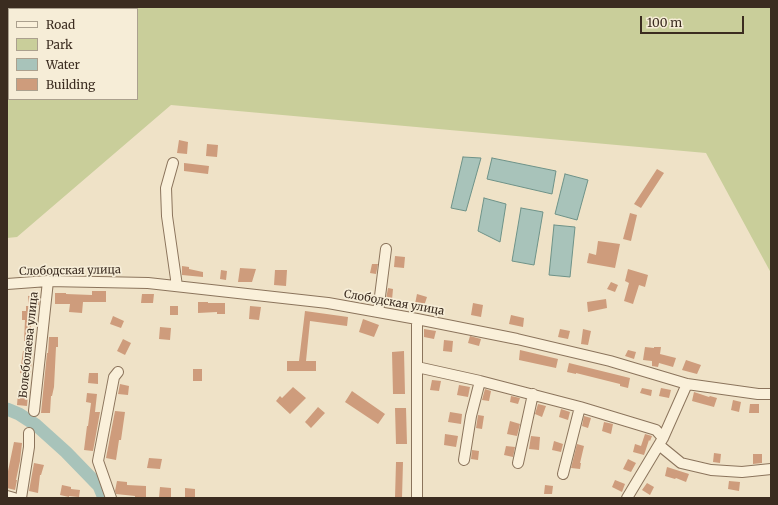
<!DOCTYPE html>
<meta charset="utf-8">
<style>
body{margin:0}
#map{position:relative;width:778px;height:505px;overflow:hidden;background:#efe2c7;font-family:Merriweather,serif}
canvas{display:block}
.frame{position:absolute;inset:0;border:8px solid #3b2c20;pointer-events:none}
.legend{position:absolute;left:8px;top:8px;width:130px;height:92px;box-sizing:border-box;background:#f6edd7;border:1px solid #aba08e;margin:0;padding:5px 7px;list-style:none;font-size:12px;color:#3b2c20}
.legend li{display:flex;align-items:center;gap:8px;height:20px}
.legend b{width:20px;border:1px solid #aba08e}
.scale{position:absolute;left:640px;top:16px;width:104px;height:18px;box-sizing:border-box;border:2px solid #3b2c20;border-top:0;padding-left:5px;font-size:12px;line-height:14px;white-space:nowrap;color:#3b2c20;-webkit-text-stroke:3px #f6edd7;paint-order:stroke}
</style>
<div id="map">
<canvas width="778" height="505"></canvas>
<div class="frame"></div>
<ul class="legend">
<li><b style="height:5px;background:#faf0da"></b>Road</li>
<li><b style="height:11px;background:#c9ce9a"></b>Park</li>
<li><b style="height:11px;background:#a8c3ba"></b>Water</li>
<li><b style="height:11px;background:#ce9c7c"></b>Building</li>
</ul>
<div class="scale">100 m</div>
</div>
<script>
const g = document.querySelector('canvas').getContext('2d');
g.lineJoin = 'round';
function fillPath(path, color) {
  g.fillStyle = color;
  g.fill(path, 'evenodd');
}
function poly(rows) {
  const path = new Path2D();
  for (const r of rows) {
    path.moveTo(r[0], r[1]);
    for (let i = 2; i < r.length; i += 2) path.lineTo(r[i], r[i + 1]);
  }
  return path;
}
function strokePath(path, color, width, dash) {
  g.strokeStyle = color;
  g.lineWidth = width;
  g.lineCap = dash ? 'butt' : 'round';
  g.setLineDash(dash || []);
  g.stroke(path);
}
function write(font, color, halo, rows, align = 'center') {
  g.font = font + ' Merriweather,serif';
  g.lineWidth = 3.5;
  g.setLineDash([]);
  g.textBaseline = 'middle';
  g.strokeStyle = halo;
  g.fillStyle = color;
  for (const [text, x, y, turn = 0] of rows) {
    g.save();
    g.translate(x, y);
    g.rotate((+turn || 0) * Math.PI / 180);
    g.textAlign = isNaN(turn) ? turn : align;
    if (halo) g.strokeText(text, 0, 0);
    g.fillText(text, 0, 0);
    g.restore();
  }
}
fillPath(poly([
 [7,7,771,7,771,273,706,153,171,105,17,237,7,238],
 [9,9,137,9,137,99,9,99]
]), '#c9ce9a');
const water = poly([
 [463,157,481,158,466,211,451,208,463,157],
 [492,158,556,171,552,194,487,179,492,158],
 [565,174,588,180,577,220,555,214,565,174],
 [484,198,506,204,500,242,478,231,484,198],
 [521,208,543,212,534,265,512,261,521,208],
 [554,225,575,227,570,277,549,275,554,225]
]);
fillPath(water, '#a8c3ba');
strokePath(water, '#6e9288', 1);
strokePath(poly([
 [7,409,19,414,36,425,66,452,99,486,104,498]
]), '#a8c3ba', 13);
fillPath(poly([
 [179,140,188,142,187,154,177,153],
 [207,144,218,145,217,157,206,156],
 [184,163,209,166,208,174,184,171],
 [657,169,664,173,641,208,634,204],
 [630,213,637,215,631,241,623,239],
 [598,241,620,244,615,268,587,263,589,253,596,255],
 [395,256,405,257,404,268,394,267],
 [372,264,378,264,376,274,370,273],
 [182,266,189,267,189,269,203,272,203,277,182,275],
 [240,268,256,269,252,282,238,282],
 [628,269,648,275,645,287,639,285,633,304,624,301,629,283,625,281],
 [221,270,227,271,226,280,220,279],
 [275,270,287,270,286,286,274,285],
 [611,282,618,285,615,292,607,289],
 [388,288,393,289,392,300,386,299],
 [92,291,106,291,106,302,83,302,82,313,69,312,70,304,55,304,55,293,66,293,66,294,92,295],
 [362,293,373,295,372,301,361,298],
 [142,294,154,294,153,303,141,303],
 [417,294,427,297,424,306,415,304],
 [38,295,39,305,29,306,28,296],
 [606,299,607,308,588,312,587,302],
 [198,302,208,302,208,303,225,303,225,314,217,314,217,312,198,313],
 [473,303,483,305,481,317,471,315],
 [26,306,30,306,31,329,34,329,34,341,24,341,25,320,22,320,22,311,26,311],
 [170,306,178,306,178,315,170,315],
 [250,306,261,307,259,320,249,319],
 [305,311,348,317,347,326,310,321,306,361,316,361,316,371,287,371,287,361,299,361],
 [511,315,524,318,523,327,509,324],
 [113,316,124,321,121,328,110,324],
 [363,319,379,325,374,337,359,332],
 [160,327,171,328,170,340,159,339],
 [424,329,436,331,434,339,424,337],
 [560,329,570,331,568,339,558,337],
 [583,329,591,331,588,345,581,344],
 [470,336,481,339,479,346,468,343],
 [49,337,58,337,58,347,56,347,54,387,52,396,51,396,50,413,41,413,47,353,48,353],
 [123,339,131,343,125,355,117,351],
 [444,340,453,341,452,352,443,351],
 [645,347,654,348,654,347,661,347,660,354,676,358,673,367,659,363,658,367,652,366,652,361,643,360],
 [520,350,558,359,556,368,519,360],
 [628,350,636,352,634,359,625,356],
 [23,351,33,353,30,375,20,373],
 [404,351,405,394,393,394,392,352],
 [686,360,701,365,697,374,682,370],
 [569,363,630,378,628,388,620,386,620,384,576,373,576,374,567,372],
 [193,369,202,369,202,381,193,381],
 [89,373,98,373,98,384,88,383],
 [432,380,441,381,439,391,430,390],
 [120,384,129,386,128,395,118,394],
 [459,385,470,387,468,397,457,395],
 [293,387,306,398,290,414,276,401,280,396,282,398],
 [642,388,652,390,651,396,640,393],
 [661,388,671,390,669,398,659,396],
 [485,389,491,391,489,401,482,400],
 [352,391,385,414,378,424,345,402],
 [694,392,709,397,710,396,717,398,714,407,692,401],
 [18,393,28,394,27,406,17,405],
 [87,393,97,394,95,412,100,412,93,451,84,450,87,426,88,426,91,403,86,402],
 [511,396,520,398,518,404,510,402],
 [733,400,741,402,739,412,731,410],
 [538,404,546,406,542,417,535,414],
 [750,404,759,404,759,413,749,413],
 [318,407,325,413,311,428,305,422],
 [395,408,406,408,407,444,396,444],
 [561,409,570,412,568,420,559,417],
 [115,411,125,412,121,440,119,440,116,460,106,458],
 [450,412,462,414,461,424,448,422],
 [478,415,484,416,482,429,476,428],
 [584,416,591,418,588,428,582,426],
 [510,421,520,424,517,436,507,434],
 [604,422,613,424,611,434,602,431],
 [445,434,458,436,456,447,444,445],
 [645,434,652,436,650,441,649,440,644,455,633,452,635,444,641,446],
 [531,436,540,437,539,450,529,449],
 [554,441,563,444,561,452,552,450],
 [14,442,22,443,20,461,16,480,17,480,15,490,7,488,7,476],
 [577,444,584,446,580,463,581,463,580,469,571,468],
 [506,446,515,447,513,457,504,455],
 [472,450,479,451,478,460,471,459],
 [714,453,721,454,720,463,713,462],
 [753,454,762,454,762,463,753,464],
 [149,458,162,459,160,469,147,468],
 [628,459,636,463,631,472,623,469],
 [396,462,403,462,402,498,395,498],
 [34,463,44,465,41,475,40,475,38,493,29,491],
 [667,467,689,474,686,482,676,478,675,479,665,476],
 [615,480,625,484,622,492,612,487],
 [117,481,127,482,127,485,146,486,146,498,135,497,135,496,116,494,115,491],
 [729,481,740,482,739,491,728,489],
 [647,483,654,487,650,495,642,490],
 [62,485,71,487,71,489,80,490,79,497,69,496,69,497,60,495],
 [545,485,553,486,552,494,544,494],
 [160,487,171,488,171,498,159,498],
 [185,488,195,489,195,498,185,498]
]), '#ce9c7c');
const minor = poly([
 [173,163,166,188,167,216,177,286],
 [7,284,48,281,148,283,328,303,417,319,517,339,610,361,687,384,758,394,771,394],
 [378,312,386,249],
 [417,319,417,498],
 [417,367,480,381,580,407,656,430,663,438],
 [34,411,48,281],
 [659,445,681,463,711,470,742,472,771,469],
 [464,460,471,416,480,381],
 [518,463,533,394],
 [563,474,580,407],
 [7,496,14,498],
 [21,498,29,447,29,433],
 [111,498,98,461,114,377,118,372],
 [627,498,663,438,687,384]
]);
strokePath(minor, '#8b745c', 12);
strokePath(minor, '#faf0da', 10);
write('11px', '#3b2c20', '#f6edd7', [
 ["Слободская улица",70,271,-1],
 ["Слободская улица",394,303,10],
 ["Болеболаева улица",29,345,-84]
]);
</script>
